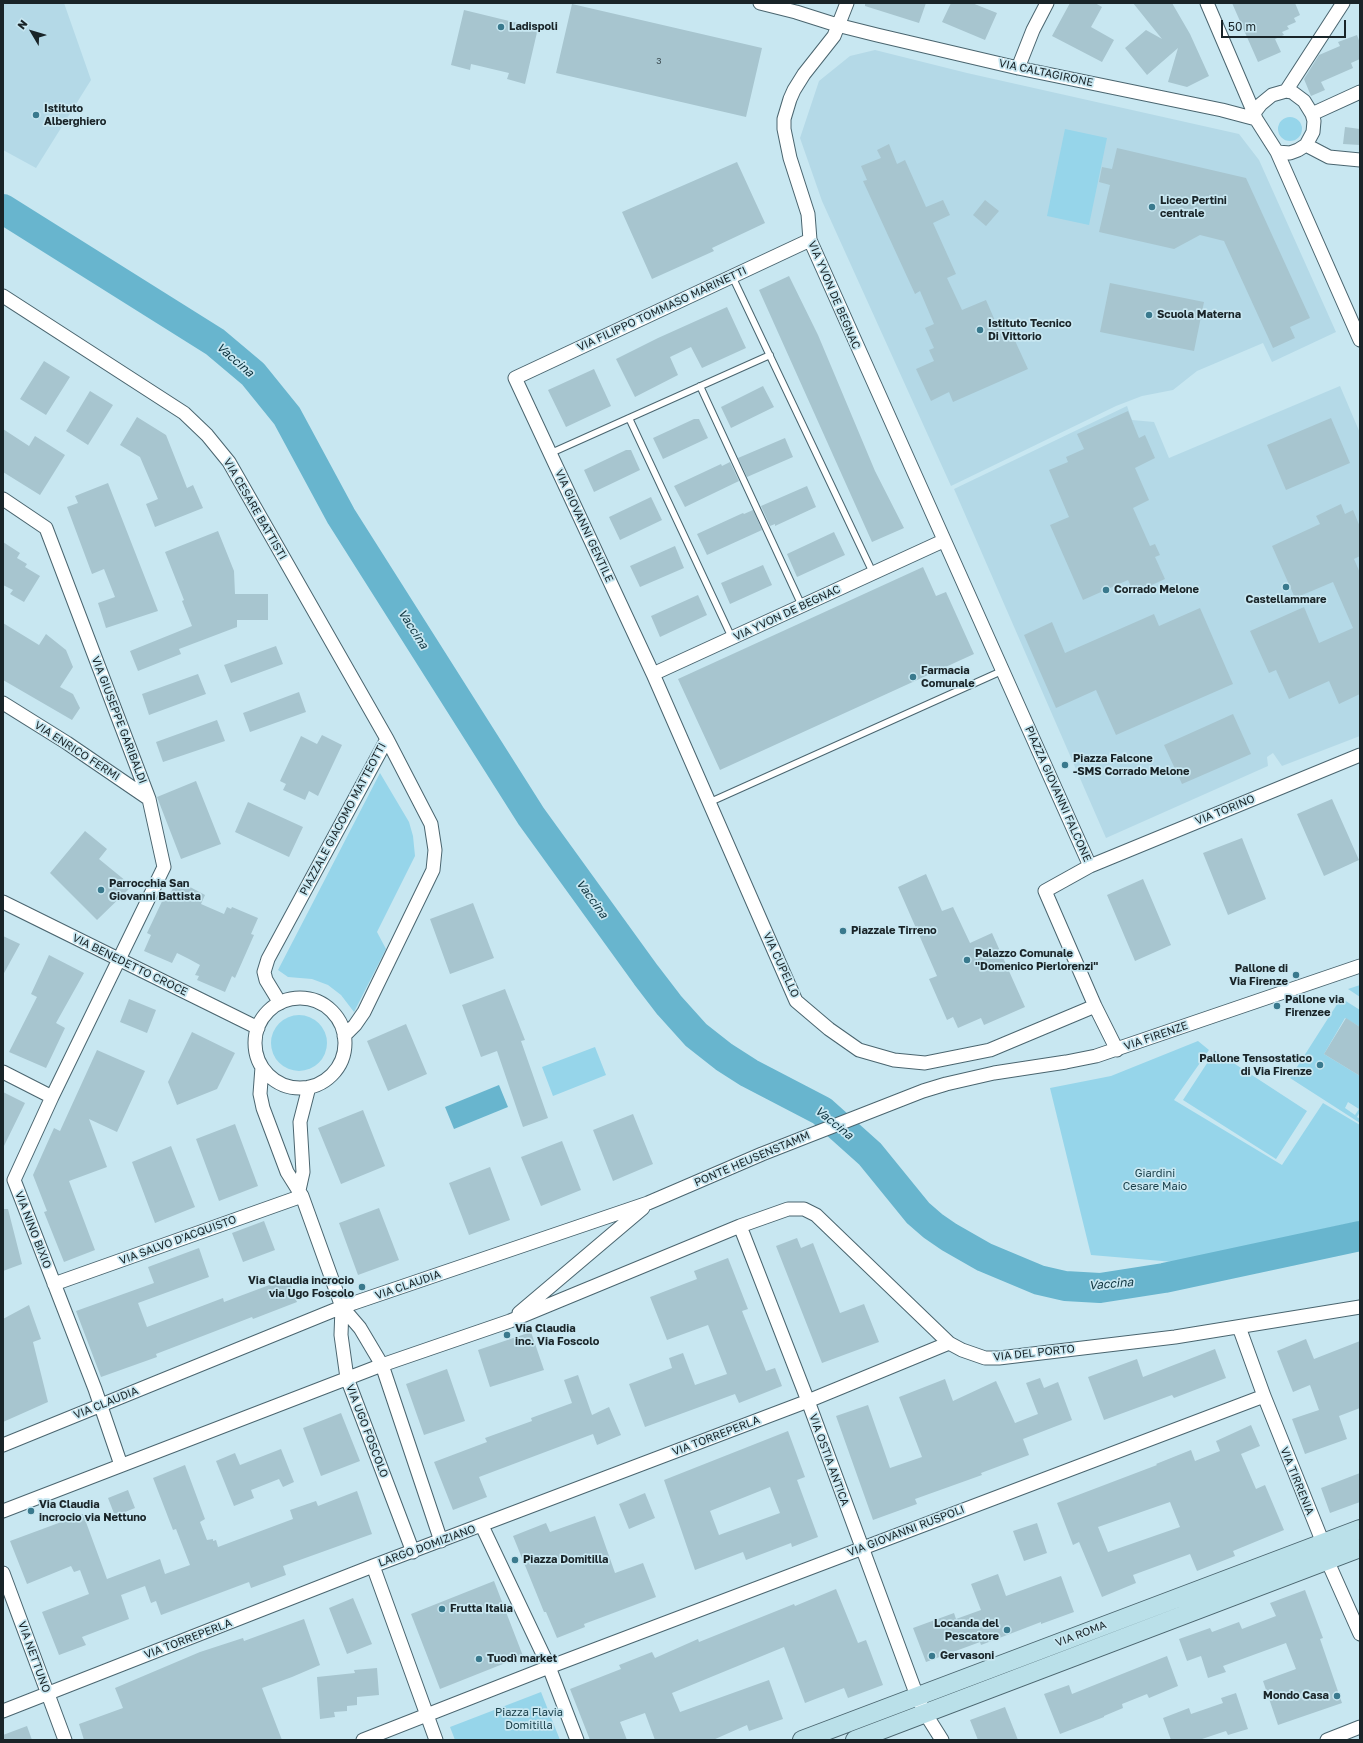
<!DOCTYPE html>
<meta charset="utf-8">
<style>
body{margin:0}
#map{position:relative;width:1363px;height:1743px;overflow:hidden;background:#c8e7f1;font-family:"Golos Text",sans-serif}
canvas{display:block}
.frame{position:absolute;inset:0;border:4px solid #192428;pointer-events:none}
.north{position:absolute;left:12px;top:12px;width:40px;height:40px;-webkit-text-stroke:3px #c8e7f1;paint-order:stroke;rotate:308deg;font-size:11px;font-weight:700;line-height:16px;text-align:center;color:#192428}
.north::after{content:'';display:block;margin:auto;width:14px;height:18px;background:#192428;clip-path:polygon(50% 0,100% 100%,50% 72%,0 100%)}
.scale{position:absolute;left:1221px;top:20px;width:125px;height:18px;box-sizing:border-box;border:2px solid #192428;border-top:0;padding-left:5px;font-size:12px;line-height:14px;white-space:nowrap;color:#192428;-webkit-text-stroke:3px #c8e7f1;paint-order:stroke}
</style>
<div id="map">
<canvas width="1363" height="1743"></canvas>
<div class="frame"></div>
<div class="north">N</div>
<div class="scale">50 m</div>
</div>
<script>
const g = document.querySelector('canvas').getContext('2d');
g.lineJoin = 'round';
function fillPath(path, color) {
  g.fillStyle = color;
  g.fill(path, 'evenodd');
}
function poly(rows) {
  const path = new Path2D();
  for (const r of rows) {
    if (r.length === 3) {
      path.moveTo(r[0] + r[2], r[1]);
      path.arc(r[0], r[1], r[2], 0, 2 * Math.PI);
      continue;
    }
    path.moveTo(r[0], r[1]);
    for (let i = 2; i < r.length; i += 2) path.lineTo(r[i], r[i + 1]);
  }
  return path;
}
function strokePath(path, color, width, dash) {
  g.strokeStyle = color;
  g.lineWidth = width;
  g.lineCap = dash ? 'butt' : 'round';
  g.setLineDash(dash || []);
  g.stroke(path);
}
function write(font, color, halo, rows, align = 'center') {
  g.font = font + ' "Golos Text",sans-serif';
  g.lineWidth = 3.5;
  g.setLineDash([]);
  g.textBaseline = 'middle';
  g.strokeStyle = halo;
  g.fillStyle = color;
  for (const [text, x, y, turn = 0] of rows) {
    g.save();
    g.translate(x, y);
    g.rotate((+turn || 0) * Math.PI / 180);
    g.textAlign = isNaN(turn) ? turn : align;
    if (halo) g.strokeText(text, 0, 0);
    g.fillText(text, 0, 0);
    g.restore();
  }
}
fillPath(poly([
 [3,3,64,3,91,80,36,168,3,150],
 [875,50,967,73,1239,134,1259,160,1336,332,1272,362,1263,343,1197,371,1173,390,1142,396,1116,406,951,486,822,201,800,138,819,81,850,56],
 [1340,386,1360,433,1360,736,1282,766,1273,753,1267,757,1268,766,1106,838,954,489,1127,406,1132,420,1154,422,1169,458]
]), '#b4d9e7');
fillPath(poly([
 [1290,129,12],
 [1065,129,1107,138,1089,225,1047,216],
 [380,773,409,822,413,836,415,856,377,932,386,949,354,1012,341,995,328,985,312,979,288,977,278,970],
 [1360,985,1360,997,1348,989],
 [1341,998,1360,1010,1360,1027,1345,1018,1324,1054,1360,1076,1360,1112,1357,1117,1360,1119,1360,1123,1290,1078],
 [1348,1102,1359,1109,1355,1115,1345,1108],
 [299,1043,28],
 [1198,1041,1209,1050,1174,1100,1282,1165,1323,1103,1360,1125,1360,1221,1174,1262,1091,1255,1050,1088,1111,1076],
 [595,1047,606,1075,553,1096,542,1067],
 [1215,1051,1307,1111,1276,1159,1183,1100],
 [541,1692,560,1740,455,1740,450,1727]
]), '#96d5ea');
fillPath(poly([
 [499,1085,508,1107,454,1129,445,1107]
]), '#68b5ce');
strokePath(poly([
 [3,209,215,342,253,374,287,416,341,516,531,816,646,975,669,1005,696,1035,724,1057,749,1073,822,1111,870,1154,918,1213,933,1226,949,1237,984,1257,1039,1280,1065,1286,1100,1288,1164,1278,1360,1236]
]), '#68b5ce', 30);
fillPath(poly([
 [865,3,926,3,919,23,865,6],
 [951,3,972,3,997,13,985,40,942,22],
 [1070,3,1095,3,1102,7,1091,27,1114,40,1102,62,1052,36],
 [1133,3,1172,3,1190,34,1209,76,1187,87,1168,82,1178,48,1147,75,1125,48,1146,30,1162,39],
 [1232,3,1295,3,1300,15,1294,18,1296,22,1287,26,1289,29,1282,32,1284,35,1275,39,1281,52,1258,62],
 [572,4,762,48,746,117,556,73],
 [464,10,538,28,525,84,507,79,509,73,471,64,470,70,451,65],
 [1357,35,1360,43,1360,59,1351,63,1353,68,1321,82,1325,90,1311,96,1304,79,1319,55,1340,46,1338,42],
 [1345,127,1360,129,1360,145,1343,144],
 [889,144,897,164,905,160,926,207,943,200,950,215,933,223,956,274,947,278,962,310,986,300,996,323,1005,319,1028,369,953,402,949,392,931,401,916,369,934,361,929,350,934,348,925,328,934,324,920,291,915,294,863,181,867,180,861,166,881,158,877,150],
 [1117,148,1246,178,1310,318,1290,327,1295,338,1273,348,1224,241,1200,235,1174,249,1099,232,1110,185,1099,182,1102,167,1112,169],
 [737,162,765,223,712,248,714,251,652,279,622,212],
 [985,200,999,211,986,226,973,215],
 [789,276,818,335,875,471,904,528,872,542,759,290],
 [1110,283,1204,302,1194,351,1100,332],
 [727,307,746,348,702,368,691,347,670,357,678,375,635,397,616,359,658,338],
 [44,361,70,377,46,415,20,399],
 [594,369,611,406,566,427,548,390],
 [763,386,774,407,731,428,721,407],
 [90,391,113,405,88,445,66,431],
 [1128,411,1139,438,1145,435,1155,458,1135,468,1149,500,1133,508,1150,546,1155,544,1160,555,1155,557,1165,579,1134,593,1128,580,1083,600,1050,525,1069,517,1049,470,1068,462,1066,457,1084,449,1077,434],
 [137,417,166,435,187,488,193,485,203,508,155,527,146,504,158,499,140,457,120,445],
 [1331,418,1350,463,1286,490,1267,445],
 [694,419,699,419,708,438,663,459,653,438],
 [3,429,29,446,35,436,65,455,40,495,3,472],
 [785,438,793,457,747,477,738,458],
 [626,450,631,450,640,470,594,492,584,470],
 [730,462,739,481,685,507,674,486,721,464,722,466],
 [108,483,158,611,106,628,98,603,115,597,104,569,92,574,67,507,78,503,75,496],
 [807,486,816,507,775,526,775,524,770,526,761,506],
 [651,497,662,520,620,540,609,517],
 [1341,504,1345,514,1353,510,1360,527,1360,556,1354,559,1360,573,1360,694,1339,704,1329,681,1289,699,1276,670,1269,673,1250,631,1304,607,1319,643,1353,628,1333,582,1295,598,1272,546,1320,524,1316,516],
 [753,510,762,530,707,555,697,534,743,513,744,514],
 [218,531,234,571,235,594,268,594,268,620,237,620,237,627,179,649,181,654,138,671,130,651,192,626,182,601,184,600,165,552],
 [834,532,845,555,797,577,787,554],
 [3,542,20,553,17,558,27,564,25,567,40,576,24,602,10,594,13,590,3,585],
 [675,546,684,568,640,587,630,566],
 [763,565,772,585,730,604,721,583],
 [923,567,936,596,946,592,974,654,720,770,678,679],
 [698,595,707,615,660,637,651,616],
 [1200,608,1233,684,1116,735,1096,690,1056,708,1024,635,1052,622,1065,653,1154,614,1159,626],
 [3,623,39,645,46,634,66,650,73,667,60,687,73,694,80,708,72,720,3,680],
 [276,646,283,664,231,683,224,665],
 [198,674,206,694,149,715,142,694],
 [299,692,306,712,250,732,243,713],
 [1233,714,1251,754,1182,784,1164,745],
 [217,720,225,741,163,762,156,742],
 [322,735,342,745,318,796,309,791,305,800,283,790,286,784,280,781,301,736,317,744],
 [196,781,221,844,181,859,157,797],
 [1332,799,1359,860,1324,876,1297,814],
 [248,802,303,827,289,857,235,832],
 [85,831,107,849,99,859,132,886,97,920,50,873],
 [1242,838,1266,899,1228,915,1203,853],
 [926,874,942,911,953,907,970,943,992,933,1025,1007,984,1025,981,1018,958,1028,953,1017,947,1020,929,979,937,976,898,887],
 [1143,879,1171,945,1135,961,1107,895],
 [177,880,205,895,201,904,224,914,227,907,231,909,232,907,258,918,251,934,254,935,235,978,232,976,225,992,197,980,199,976,195,975,200,965,189,959,177,953,172,963,144,951,151,935,147,933,166,893,170,894],
 [473,903,494,958,450,974,430,919],
 [3,936,20,944,3,975],
 [49,955,84,973,56,1023,65,1028,46,1068,9,1052,37,997,31,994],
 [505,989,525,1040,521,1041,548,1118,523,1127,497,1051,481,1057,462,1005],
 [129,999,156,1010,147,1033,120,1022],
 [1346,1018,1360,1027,1360,1076,1324,1054],
 [406,1024,427,1074,388,1091,367,1041],
 [192,1032,235,1053,217,1089,177,1105,168,1082],
 [97,1050,145,1071,117,1132,89,1119,107,1167,69,1181,95,1250,64,1262,44,1212,47,1211,33,1175,54,1128,60,1131],
 [3,1092,25,1103,3,1148],
 [363,1110,385,1166,341,1184,318,1128],
 [633,1114,653,1164,613,1181,593,1130],
 [235,1124,258,1186,219,1201,196,1139],
 [562,1141,581,1190,541,1206,521,1157],
 [171,1146,195,1207,155,1223,132,1162],
 [490,1167,510,1220,469,1235,449,1183],
 [379,1208,399,1260,358,1275,339,1223],
 [3,1209,8,1209,22,1264,3,1271],
 [264,1221,275,1250,243,1262,232,1233],
 [797,1238,801,1248,813,1243,840,1313,864,1304,879,1342,822,1363,776,1246],
 [199,1248,209,1277,138,1303,147,1327,223,1298,224,1302,288,1278,297,1302,253,1319,252,1317,156,1354,157,1357,101,1377,76,1311,154,1283,148,1267],
 [728,1258,748,1309,742,1311,766,1371,775,1368,782,1386,739,1403,735,1394,645,1427,629,1384,672,1368,669,1358,683,1353,695,1385,727,1374,708,1325,667,1340,650,1297,697,1279,694,1271],
 [29,1305,41,1339,33,1342,48,1402,3,1422,3,1319],
 [531,1332,544,1370,490,1387,478,1350],
 [1306,1339,1314,1359,1360,1341,1360,1408,1339,1416,1347,1439,1305,1454,1292,1419,1319,1410,1310,1385,1293,1392,1277,1351],
 [1215,1349,1226,1378,1174,1398,1172,1395,1104,1420,1088,1377,1137,1359,1143,1377],
 [447,1369,465,1421,424,1435,406,1384],
 [578,1375,592,1415,609,1407,621,1435,597,1445,593,1434,479,1477,487,1497,453,1510,434,1462,487,1442,485,1438,532,1421,531,1418,572,1403,564,1380],
 [1040,1378,1044,1388,1058,1382,1072,1420,1023,1439,1029,1455,981,1473,982,1475,915,1499,917,1504,873,1520,836,1416,868,1405,890,1468,922,1457,899,1397,945,1379,953,1401,996,1381,1015,1423,1038,1414,1026,1383],
 [341,1413,360,1461,321,1476,303,1428],
 [1251,1425,1260,1446,1241,1454,1256,1489,1265,1485,1284,1530,1233,1551,1235,1556,1197,1571,1190,1554,1133,1575,1136,1583,1102,1597,1079,1542,1073,1545,1057,1503,1157,1465,1156,1464,1191,1450,1195,1461,1220,1451,1216,1441],
 [1170,1502,1180,1527,1108,1552,1098,1527],
 [788,1431,805,1477,797,1480,818,1537,792,1547,791,1543,746,1560,743,1552,695,1570,664,1480],
 [770,1487,780,1513,719,1535,710,1511],
 [281,1449,294,1482,283,1487,279,1479,251,1490,254,1498,234,1506,216,1461,235,1453,240,1465],
 [185,1465,205,1519,200,1522,207,1540,213,1539,213,1541,216,1540,218,1547,293,1519,290,1510,316,1501,318,1506,357,1491,372,1534,283,1566,286,1575,251,1588,249,1582,161,1615,156,1601,151,1603,145,1586,121,1595,129,1619,82,1637,86,1645,59,1655,42,1612,89,1594,80,1570,74,1572,71,1566,27,1584,10,1541,83,1514,107,1579,160,1559,165,1574,190,1565,176,1529,173,1530,153,1478],
 [1360,1473,1360,1502,1330,1513,1321,1488],
 [128,1490,135,1508,115,1516,108,1498],
 [645,1493,655,1518,629,1529,619,1504],
 [595,1516,615,1573,643,1563,656,1597,584,1624,585,1627,557,1638,546,1612,544,1612,513,1536,546,1523,550,1532],
 [1037,1523,1047,1553,1024,1561,1013,1531],
 [998,1574,1006,1596,1061,1576,1074,1612,1041,1624,1041,1622,981,1645,980,1642,926,1662,913,1628,954,1613,956,1619,981,1610,971,1584],
 [494,1581,523,1656,440,1689,411,1614],
 [836,1589,858,1643,866,1640,883,1685,848,1698,844,1688,805,1703,784,1647,672,1693,680,1712,769,1680,783,1719,749,1731,747,1725,713,1740,655,1740,645,1713,620,1722,627,1740,590,1740,570,1689,621,1669,619,1665,652,1652,655,1658,698,1639,699,1642,794,1604,795,1606],
 [1305,1590,1323,1638,1320,1639,1342,1703,1278,1725,1263,1681,1296,1669,1286,1643,1223,1666,1226,1672,1208,1678,1201,1656,1187,1661,1179,1639,1210,1628,1212,1632,1239,1622,1242,1629,1276,1616,1270,1603],
 [353,1598,372,1644,347,1654,329,1608],
 [304,1619,320,1665,292,1677,262,1688,282,1740,84,1740,79,1724,123,1708,115,1688,200,1652,243,1638,244,1641],
 [1167,1656,1178,1686,1149,1698,1147,1694,1122,1704,1123,1708,1104,1716,1104,1717,1060,1734,1044,1694,1069,1685,1072,1694],
 [377,1668,379,1695,357,1697,357,1705,347,1706,347,1711,334,1712,335,1717,320,1719,317,1677,355,1673,354,1670],
 [1236,1693,1248,1729,1228,1735,1226,1731,1199,1740,1171,1740,1163,1718,1189,1708,1191,1714,1223,1703,1221,1698],
 [1005,1707,1018,1740,978,1740,970,1720],
 [27,1726,32,1740,3,1740,3,1735]
]), '#a7c5cf');
const lane = poly([
 [732,276,873,573],
 [700,386,802,606],
 [629,418,732,638],
 [551,453,770,355],
 [708,803,1004,670]
]);
const street = poly([
 [760,3,796,12,837,25,877,35,1018,68,1222,110,1256,119],
 [847,3,834,36,804,74,794,90,790,99,784,119,784,129,790,158,808,214,810,240,1090,866],
 [1207,3,1254,113],
 [1018,68,1033,30,1047,3],
 [1286,91,1343,3],
 [1312,114,1360,92],
 [1306,145,1329,157,1360,160],
 [1277,152,1290,153,1298,150,1306,145,1313,132,1314,121,1312,114,1304,101,1292,92,1286,91,1272,95,1261,104,1254,113,1256,119,1277,152,1360,340],
 [810,240,515,378,653,674,796,1001,829,1029,859,1050,894,1060,925,1063,990,1050,1095,1006],
 [3,296,184,413,207,435,229,462,387,739],
 [3,499,46,528,149,799,164,867,52,1097,14,1180,95,1389,121,1465],
 [653,674,943,541],
 [3,703,67,743,149,799],
 [3,902,258,1028],
 [300,1043,45],
 [280,1003,266,980,264,972,268,959,387,739,431,824,435,850,433,870,364,1012,355,1025,344,1036],
 [1117,1050,1095,1006,1045,891,1090,866,1360,755],
 [262,1067,260,1094,263,1108,287,1172,302,1196,342,1307,341,1335,347,1378,413,1552],
 [3,1072,52,1097],
 [299,1190,303,1172,300,1122,309,1087],
 [740,1226,808,1401,917,1696,925,1713,942,1740],
 [54,1284,302,1196],
 [342,1307,360,1328,382,1365,441,1541],
 [519,1313,643,1208],
 [1239,1327,1264,1396,1323,1543,1327,1560,1360,1634],
 [3,1445,342,1307,648,1203,762,1154,923,1091,946,1084,994,1073,1066,1062,1096,1056,1360,966],
 [3,1511,382,1365,510,1321,740,1226,788,1209,804,1209,816,1215,949,1343,962,1350,985,1358,999,1358,1175,1337,1360,1307],
 [482,1526,549,1667,577,1740],
 [373,1566,436,1740],
 [3,1573,65,1740],
 [3,1711,373,1566,808,1401,949,1343],
 [363,1740,549,1667,1264,1396],
 [1327,1740,1360,1727]
]);
const secondary = poly([
 [802,1740,1360,1529],
 [855,1740,1360,1548]
]);
strokePath(lane, '#4a656f', 8);
strokePath(street, '#4a656f', 15);
strokePath(secondary, '#4a656f', 20);
strokePath(lane, '#fff', 6);
strokePath(street, '#fff', 13);
strokePath(secondary, '#bae0e9', 18);
for (const [x, y, r, color] of [
 [501,27,4,"#39798d"],
 [36,115,4,"#39798d"],
 [1152,207,4,"#39798d"],
 [1149,315,4,"#39798d"],
 [980,330,4,"#39798d"],
 [1286,587,4,"#39798d"],
 [1106,590,4,"#39798d"],
 [913,677,4,"#39798d"],
 [1065,765,4,"#39798d"],
 [101,890,4,"#39798d"],
 [843,931,4,"#39798d"],
 [967,960,4,"#39798d"],
 [1296,975,4,"#39798d"],
 [1277,1006,4,"#39798d"],
 [1320,1065,4,"#39798d"],
 [362,1287,4,"#39798d"],
 [507,1335,4,"#39798d"],
 [31,1511,4,"#39798d"],
 [515,1560,4,"#39798d"],
 [442,1609,4,"#39798d"],
 [1007,1630,4,"#39798d"],
 [932,1656,4,"#39798d"],
 [479,1659,4,"#39798d"],
 [1337,1696,4,"#39798d"]
]) {
  const dot = new Path2D();
  dot.arc(x, y, r, 0, 2 * Math.PI);
  g.fillStyle = color;
  g.fill(dot);
  strokePath(dot, '#c8e7f1', 1.5);
}
write('9px', '#3c4c52', null, [
 ["3",659,61]
]);
write('bold 11px', '#192428', '#c8e7f1', [
 ["Ladispoli",509,27],
 ["Istituto",44,109],
 ["Alberghiero",44,122],
 ["Liceo Pertini",1160,201],
 ["centrale",1160,214],
 ["Scuola Materna",1157,315],
 ["Istituto Tecnico",988,324],
 ["Di Vittorio",988,337],
 ["Corrado Melone",1114,590],
 ["Castellammare",1286,600,"center"],
 ["Farmacia",921,671],
 ["Comunale",921,684],
 ["Piazza Falcone",1073,759],
 ["-SMS Corrado Melone",1073,772],
 ["Parrocchia San",109,884],
 ["Giovanni Battista",109,897],
 ["Piazzale Tirreno",851,931],
 ["Palazzo Comunale",975,954],
 ["\"Domenico Pierlorenzi\"",975,967],
 ["Pallone di",1288,969,"right"],
 ["Via Firenze",1288,982,"right"],
 ["Pallone via",1285,1000],
 ["Firenzee",1285,1013],
 ["Pallone Tensostatico",1312,1059,"right"],
 ["di Via Firenze",1312,1072,"right"],
 ["Via Claudia incrocio",354,1281,"right"],
 ["via Ugo Foscolo",354,1294,"right"],
 ["Via Claudia",515,1329],
 ["inc. Via Foscolo",515,1342],
 ["Via Claudia",39,1505],
 ["incrocio via Nettuno",39,1518],
 ["Piazza Domitilla",523,1560],
 ["Frutta Italia",450,1609],
 ["Locanda del",999,1624,"right"],
 ["Pescatore",999,1637,"right"],
 ["Gervasoni",940,1656],
 ["Tuodì market",487,1659],
 ["Mondo Casa",1329,1696,"right"]
], 'left');
write('11px', '#192428', '#c8e7f1', [
 ["VIA CALTAGIRONE",1046,73,12],
 ["VIA YVON DE BEGNAC",834,295,67],
 ["VIA FILIPPO TOMMASO MARINETTI",662,309,-25],
 ["VIA CESARE BATTISTI",255,509,60],
 ["VIA GIOVANNI GENTILE",584,526,65],
 ["VIA YVON DE BEGNAC",787,613,-25],
 ["VIA GIUSEPPE GARIBALDI",119,720,69],
 ["VIA ENRICO FERMI",77,751,33],
 ["PIAZZA GIOVANNI FALCONE",1058,794,66],
 ["VIA TORINO",1225,810,-22],
 ["PIAZZALE GIACOMO MATTEOTTI",343,819,-62],
 ["VIA BENEDETTO CROCE",130,965,26],
 ["VIA CUPELLO",781,965,65],
 ["VIA FIRENZE",1156,1036,-19],
 ["PONTE HEUSENSTAMM",752,1159,-23],
 ["VIA NINO BIXIO",33,1230,69],
 ["VIA SALVO D'ACQUISTO",178,1240,-20],
 ["VIA CLAUDIA",408,1285,-19],
 ["VIA DEL PORTO",1034,1353,-6],
 ["VIA CLAUDIA",106,1403,-22],
 ["VIA UGO FOSCOLO",367,1431,69],
 ["VIA TORREPERLA",716,1436,-21],
 ["VIA OSTIA ANTICA",829,1460,70],
 ["VIA TIRRENIA",1297,1481,68],
 ["VIA GIOVANNI RUSPOLI",906,1531,-21],
 ["LARGO DOMIZIANO",427,1546,-20],
 ["VIA ROMA",1081,1634,-21],
 ["VIA TORREPERLA",188,1639,-21],
 ["VIA NETTUNO",34,1657,70]
]);
write('11px', '#183d48', '#c8e7f1', [
 ["Giardini",1155,1174],
 ["Cesare Maio",1155,1187],
 ["Piazza Flavia",529,1713],
 ["Domitilla",529,1726]
]);
write('italic 12px', '#0e333e', '#c8e7f1', [
 ["Vaccina",235,360,41],
 ["Vaccina",413,629,57],
 ["Vaccina",592,899,54],
 ["Vaccina",834,1123,39],
 ["Vaccina",1111,1284,-5]
]);
</script>
